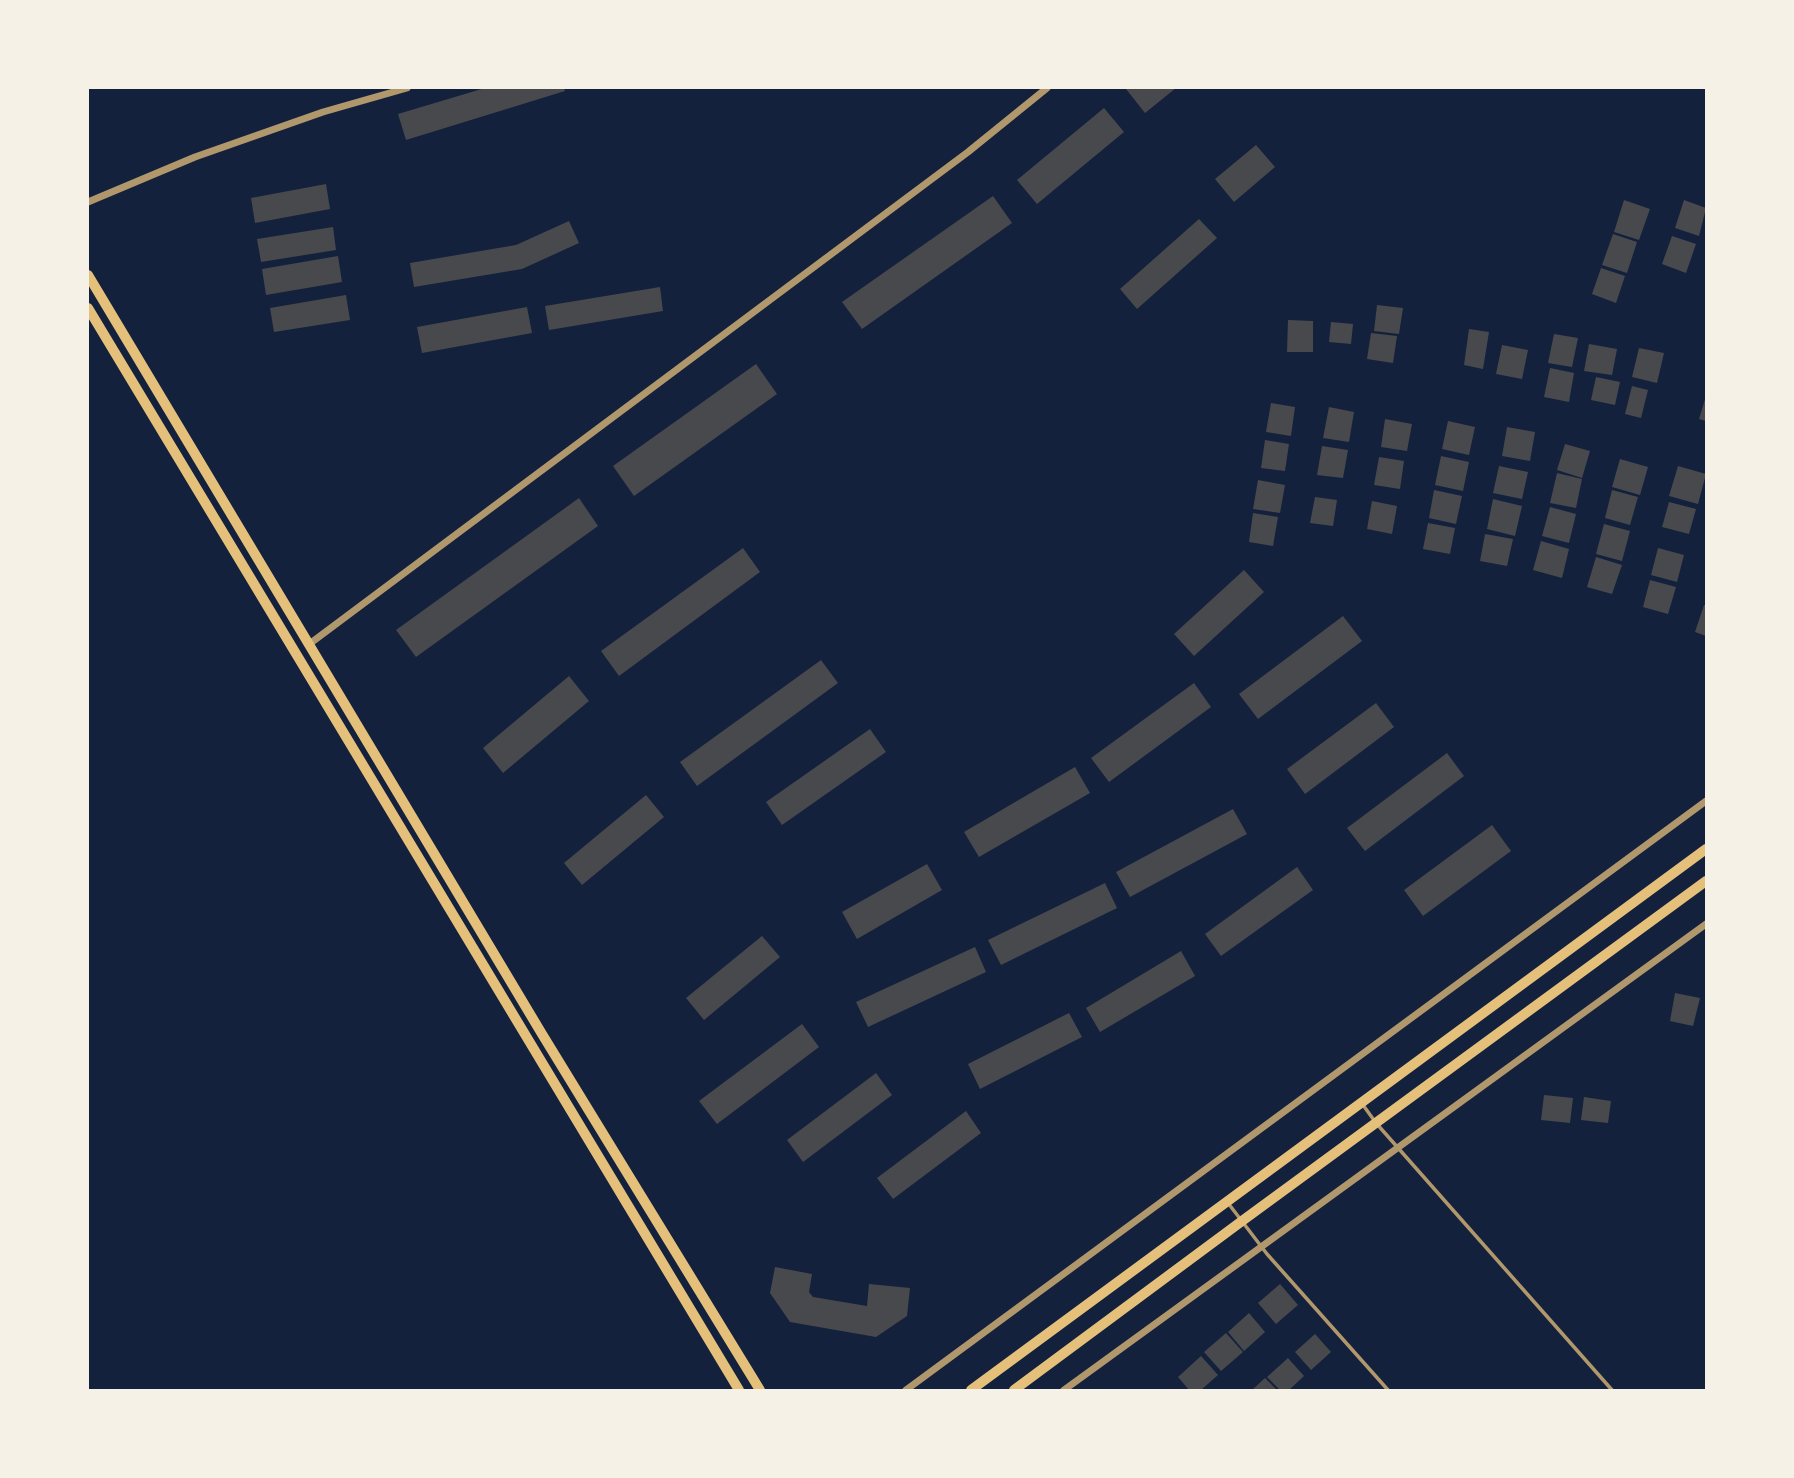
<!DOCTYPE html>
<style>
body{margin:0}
#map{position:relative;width:1794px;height:1478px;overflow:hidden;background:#14213d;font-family:"Alegreya Sans",sans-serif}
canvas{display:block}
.frame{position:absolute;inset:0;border:89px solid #f6f1e7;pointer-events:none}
</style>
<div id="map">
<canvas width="1794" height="1478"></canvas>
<div class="frame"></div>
</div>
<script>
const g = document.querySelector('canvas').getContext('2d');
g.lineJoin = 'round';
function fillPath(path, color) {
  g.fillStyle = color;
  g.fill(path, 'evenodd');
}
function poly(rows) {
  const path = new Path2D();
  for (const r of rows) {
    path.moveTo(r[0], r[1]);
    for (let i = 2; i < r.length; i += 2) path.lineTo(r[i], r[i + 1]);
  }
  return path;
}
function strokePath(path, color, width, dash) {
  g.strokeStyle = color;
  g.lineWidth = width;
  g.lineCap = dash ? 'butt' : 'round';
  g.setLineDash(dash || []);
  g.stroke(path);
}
fillPath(poly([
 [485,88,564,88,565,91,406,140,398,114],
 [1128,88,1176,88,1145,113,1126,89],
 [1104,108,1124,132,1037,204,1017,180],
 [1256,145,1275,167,1234,202,1215,179],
 [326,184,330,209,255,223,251,198],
 [993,196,1012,223,862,329,842,302],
 [1624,200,1650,209,1639,240,1614,232],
 [1684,200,1706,208,1699,236,1675,228],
 [1199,219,1217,238,1137,309,1120,289],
 [569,221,579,243,522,269,414,287,410,263,516,245],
 [333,227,336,250,261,262,257,239],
 [1613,234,1637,242,1627,273,1602,265],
 [1672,236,1696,244,1686,273,1662,264],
 [338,256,342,282,266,295,262,269],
 [1601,268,1625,276,1616,303,1592,294],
 [660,287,663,311,549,330,545,306],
 [346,295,350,320,274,332,270,308],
 [1377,305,1403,308,1399,334,1374,331],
 [527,307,532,333,422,353,417,327],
 [1288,320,1313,321,1313,352,1287,352],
 [1331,322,1353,324,1351,344,1329,342],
 [1469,329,1489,332,1483,369,1464,365],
 [1371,333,1397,336,1393,363,1367,359],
 [1554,334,1578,338,1572,367,1548,363],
 [1589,344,1617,349,1612,375,1584,371],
 [1502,345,1528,350,1522,379,1496,374],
 [1639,348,1664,353,1657,383,1632,377],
 [756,364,777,394,634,496,613,466],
 [1550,368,1574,373,1569,402,1544,397],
 [1596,377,1620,382,1615,405,1591,400],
 [1632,386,1648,390,1641,418,1625,414],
 [1706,396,1706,421,1699,419],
 [1271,403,1295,407,1291,436,1266,432],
 [1329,407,1354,412,1349,442,1323,438],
 [1385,419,1412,424,1407,451,1381,447],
 [1448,421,1475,427,1469,455,1442,449],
 [1507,427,1535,432,1530,461,1502,456],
 [1265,440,1289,444,1285,471,1261,468],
 [1565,444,1590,451,1582,478,1557,470],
 [1322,446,1348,450,1343,478,1317,475],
 [1441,456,1469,462,1463,491,1435,485],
 [1379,457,1404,461,1400,489,1374,485],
 [1620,459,1648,467,1640,495,1612,487],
 [1499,466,1528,472,1522,499,1493,493],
 [1678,466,1706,474,1698,504,1669,496],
 [1557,473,1582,479,1576,508,1550,503],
 [1258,480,1285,485,1280,513,1253,509],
 [1434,490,1462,496,1456,524,1429,518],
 [1612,490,1638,497,1630,525,1605,518],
 [1315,497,1337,500,1333,526,1310,523],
 [579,498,598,526,416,657,396,630],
 [1493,499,1522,506,1515,536,1487,529],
 [1372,501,1397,506,1392,534,1367,529],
 [1669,502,1696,509,1689,534,1662,527],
 [1550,507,1576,514,1569,543,1542,536],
 [1253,513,1278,517,1273,546,1249,542],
 [1428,523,1455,528,1450,554,1423,549],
 [1604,524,1630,531,1622,561,1596,554],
 [1485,534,1513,539,1507,566,1480,561],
 [1541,541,1569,549,1562,578,1533,570],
 [743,548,760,572,619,676,601,651],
 [1658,548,1684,555,1677,582,1651,575],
 [1596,557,1622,565,1612,594,1587,587],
 [1244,570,1264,592,1194,656,1174,634],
 [1650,580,1676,587,1668,614,1643,607],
 [1704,605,1706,605,1706,636,1695,632],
 [1343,616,1362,641,1258,719,1239,694],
 [821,660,838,683,697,786,680,762],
 [569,676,589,701,503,773,483,748],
 [1194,683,1211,707,1109,782,1091,758],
 [1376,703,1394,727,1305,794,1287,769],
 [870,729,886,752,782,825,766,802],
 [1447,753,1464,776,1365,851,1347,828],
 [1075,767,1090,793,979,857,964,832],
 [646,795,664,817,582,885,564,863],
 [1233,809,1247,834,1130,897,1116,872],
 [1492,825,1511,851,1423,916,1404,890],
 [927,864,942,890,857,939,842,912],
 [1297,867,1313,890,1221,956,1205,934],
 [1105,883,1117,908,1001,965,988,940],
 [762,936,780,957,704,1020,686,998],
 [975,947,986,972,868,1027,856,1002],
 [1181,951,1195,976,1100,1032,1086,1008],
 [1675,993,1700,998,1693,1026,1670,1021],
 [1069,1013,1082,1037,980,1089,968,1064],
 [802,1024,819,1047,717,1124,699,1101],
 [876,1073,892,1095,803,1162,787,1140],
 [1544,1095,1573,1098,1570,1123,1541,1120],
 [1584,1097,1611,1101,1608,1123,1581,1120],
 [966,1111,981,1133,893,1199,877,1178],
 [775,1267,812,1274,809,1292,813,1297,867,1306,869,1284,910,1288,907,1316,876,1337,790,1322,770,1293],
 [1280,1284,1298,1305,1276,1324,1258,1303],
 [1249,1313,1265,1332,1244,1351,1228,1332],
 [1226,1333,1243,1352,1221,1371,1204,1352],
 [1315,1334,1331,1352,1311,1370,1295,1352],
 [1201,1356,1218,1375,1201,1390,1189,1390,1178,1377],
 [1288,1358,1304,1376,1289,1390,1280,1390,1267,1377],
 [1265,1378,1277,1390,1252,1390]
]), '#48494c');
strokePath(poly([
 [1363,1105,1376,1123,1612,1390],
 [1228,1203,1267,1254,1388,1390]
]), '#b1986c', 3.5);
strokePath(poly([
 [88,202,195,157,323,112,407,88],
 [308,645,968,152,1047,88],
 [906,1390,1706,801],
 [1064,1390,1706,924]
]), '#b1986c', 7);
strokePath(poly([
 [88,275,542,1034,760,1390],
 [88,308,739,1390]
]), '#e5c07b', 10);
strokePath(poly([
 [971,1390,1706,849],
 [1014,1390,1242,1221,1706,881]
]), '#e5c07b', 10);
</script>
